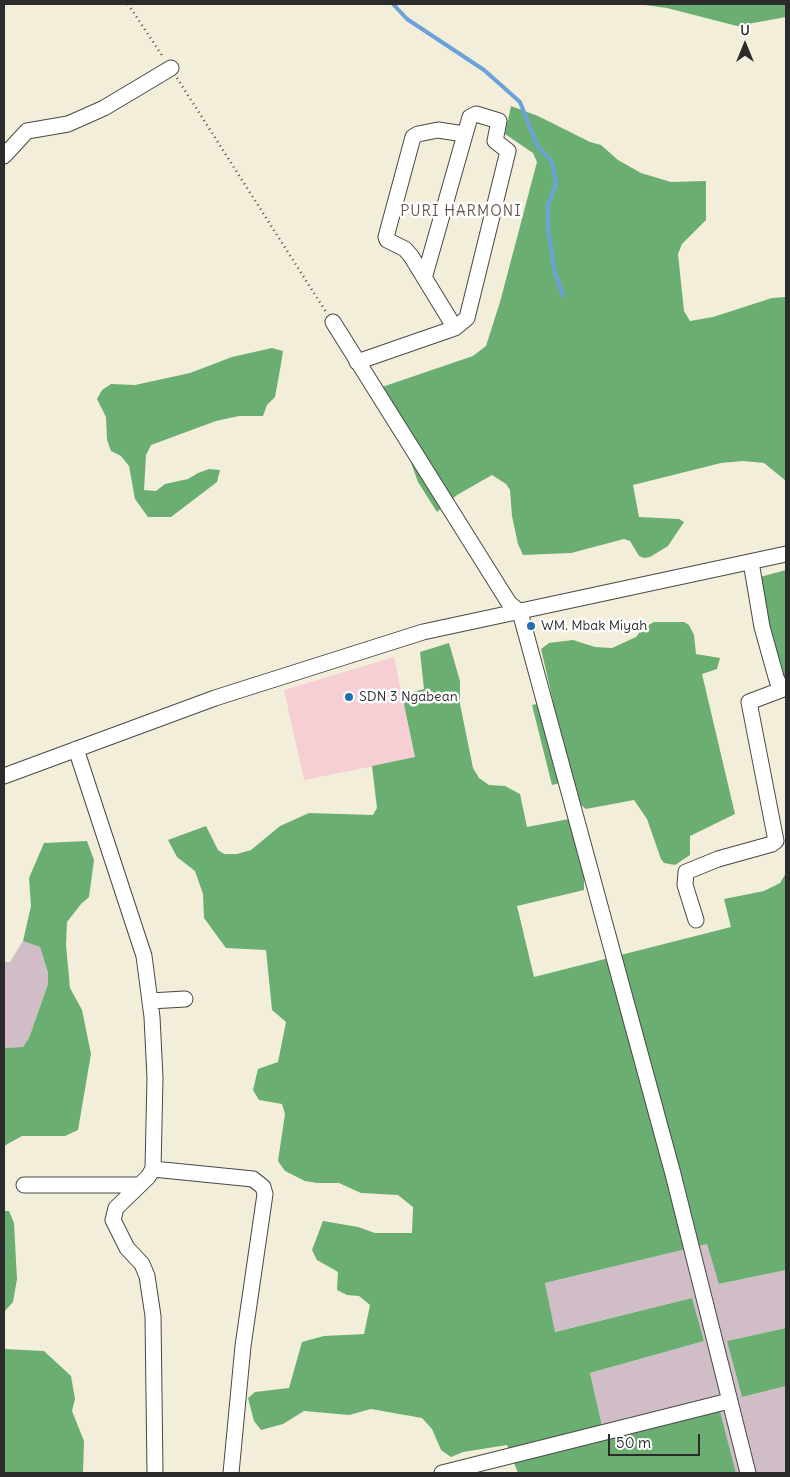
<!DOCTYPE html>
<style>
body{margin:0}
#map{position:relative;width:790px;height:1477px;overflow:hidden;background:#f2eeda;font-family:Delius,sans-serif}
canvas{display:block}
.frame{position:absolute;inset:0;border:5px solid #2b2b2b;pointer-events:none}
.north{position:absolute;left:720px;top:20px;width:50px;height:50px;-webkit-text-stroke:4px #fff;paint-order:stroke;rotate:0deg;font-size:14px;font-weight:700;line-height:20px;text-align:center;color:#2b2b2b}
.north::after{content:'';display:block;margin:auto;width:18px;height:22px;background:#2b2b2b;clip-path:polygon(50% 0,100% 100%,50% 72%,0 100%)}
.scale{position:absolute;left:608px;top:1434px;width:92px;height:22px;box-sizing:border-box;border:2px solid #2b2b2b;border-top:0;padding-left:6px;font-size:15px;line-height:18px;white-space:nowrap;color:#2b2b2b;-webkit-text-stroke:4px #fff;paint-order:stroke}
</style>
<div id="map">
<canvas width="790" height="1477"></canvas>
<div class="frame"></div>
<div class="north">U</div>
<div class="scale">50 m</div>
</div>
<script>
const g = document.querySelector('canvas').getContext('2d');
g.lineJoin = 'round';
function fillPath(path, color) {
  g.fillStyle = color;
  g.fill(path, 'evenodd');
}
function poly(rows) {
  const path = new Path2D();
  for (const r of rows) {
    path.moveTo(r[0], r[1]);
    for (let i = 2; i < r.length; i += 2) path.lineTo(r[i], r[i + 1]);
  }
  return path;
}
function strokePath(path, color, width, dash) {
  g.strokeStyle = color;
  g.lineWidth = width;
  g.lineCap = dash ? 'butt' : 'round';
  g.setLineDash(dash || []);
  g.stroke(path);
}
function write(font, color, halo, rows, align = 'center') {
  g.font = font + ' Delius,sans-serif';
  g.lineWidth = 5;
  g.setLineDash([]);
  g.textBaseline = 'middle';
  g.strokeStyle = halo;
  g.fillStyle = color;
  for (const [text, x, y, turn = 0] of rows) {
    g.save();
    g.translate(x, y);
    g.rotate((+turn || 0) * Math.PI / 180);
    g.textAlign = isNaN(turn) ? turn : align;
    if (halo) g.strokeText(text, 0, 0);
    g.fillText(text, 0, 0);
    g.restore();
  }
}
fillPath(poly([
 [394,657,415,758,304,780,284,690]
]), '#f6cfd5');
fillPath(poly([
 [23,941,40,947,48,974,48,984,29,1038,23,1047,4,1048,4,962,10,962],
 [707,1244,720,1284,786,1270,786,1328,727,1341,742,1397,786,1386,786,1473,736,1473,720,1411,605,1439,590,1373,704,1341,692,1298,554,1332,545,1283]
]), '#d1bdc8');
fillPath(poly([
 [638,4,786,4,786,17,737,26,667,8],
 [511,106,538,116,590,142,601,145,618,160,641,173,671,182,706,181,706,220,682,244,678,254,684,311,690,321,713,317,772,298,786,297,786,481,764,463,743,461,721,463,633,485,639,517,679,519,684,522,668,546,650,557,644,558,639,556,630,541,624,539,571,553,523,555,518,544,512,516,510,490,506,484,492,475,457,495,437,512,418,482,410,460,379,407,382,387,473,356,486,346,500,302,537,162,533,153,505,134],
 [272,348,283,351,281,364,275,397,267,405,263,416,239,416,216,421,151,445,146,455,144,490,156,491,165,484,188,479,198,473,209,469,220,470,217,482,171,517,148,517,135,499,129,466,121,456,111,451,107,440,106,417,97,399,102,390,111,384,135,385,190,373,232,357],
 [786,570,786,681,783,678,771,639,760,577],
 [654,622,684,622,689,625,694,635,696,654,720,658,717,669,702,674,735,814,690,836,690,855,675,865,664,863,661,859,647,819,634,800,586,809,581,805,572,780,552,785,532,705,553,701,541,649,549,643,573,640,595,647,612,648,636,637,643,628],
 [449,643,460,681,460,704,473,768,479,778,489,785,505,786,520,794,527,827,569,819,584,877,584,890,517,906,534,977,731,927,724,899,764,891,780,883,786,873,786,1270,719,1284,707,1244,545,1283,555,1332,692,1298,704,1341,590,1373,605,1439,720,1411,736,1473,518,1473,507,1445,463,1452,451,1457,441,1450,432,1429,422,1418,371,1409,349,1415,304,1411,283,1424,261,1430,254,1421,248,1398,255,1392,289,1388,302,1342,324,1336,364,1334,370,1305,359,1296,347,1295,337,1290,338,1272,317,1260,312,1250,323,1221,358,1227,375,1233,412,1233,413,1207,398,1195,361,1193,339,1183,317,1183,305,1181,285,1171,278,1161,285,1114,282,1104,259,1100,253,1090,258,1069,278,1062,286,1022,272,1010,266,950,226,948,204,918,203,894,195,871,177,857,168,840,206,826,218,850,224,854,237,854,251,850,280,826,309,813,373,815,377,808,372,766,415,757,402,695,424,689,420,652],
 [87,841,94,860,89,897,81,904,67,922,66,945,70,988,82,1010,91,1054,78,1130,65,1136,22,1136,4,1146,4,1048,23,1047,29,1038,48,984,48,973,40,947,23,941,31,906,29,878,44,843],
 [4,1211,9,1211,14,1223,17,1279,13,1302,4,1312],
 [786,1328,786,1386,742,1397,727,1341],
 [4,1349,44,1351,71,1376,75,1399,72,1411,84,1441,83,1473,4,1473]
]), '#6aae72');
strokePath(poly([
 [393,4,407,19,484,70,520,102,537,145,552,162,556,184,548,205,548,228,555,273,563,295]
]), '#6aa2d9', 4);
const minor = poly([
 [4,156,27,131,68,124,104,108,171,68],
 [333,322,509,603,520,612,673,1174,748,1473],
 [455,328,411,256,405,249,387,240,386,237,413,137,418,134,438,130,464,134],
 [357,362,455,328,467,318,508,151,495,141,499,121,476,114,470,117,425,275],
 [751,562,762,627,776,677,778,683,786,687],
 [76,749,144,956,152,1017,155,1078,153,1169,148,1177,116,1208,113,1220,127,1248,142,1264,147,1276,153,1316,155,1473],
 [4,776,215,698,423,632,786,554],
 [696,920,685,885,686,872,718,859,772,844,776,841,749,702,786,688],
 [150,1001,185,999],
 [153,1169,253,1179,263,1187,265,1194,243,1346,231,1473],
 [24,1185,140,1185],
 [442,1473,729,1401]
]);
strokePath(minor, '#494845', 17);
strokePath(poly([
 [128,4,163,57],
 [177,78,326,312]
]), '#494845', 2.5, [1, 4]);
strokePath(minor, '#fff', 15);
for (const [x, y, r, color] of [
 [531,626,5,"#1f6fb2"],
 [349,697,5,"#1f6fb2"]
]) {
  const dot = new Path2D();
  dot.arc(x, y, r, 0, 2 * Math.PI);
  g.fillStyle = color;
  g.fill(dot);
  strokePath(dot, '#fff', 2);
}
write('14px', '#2b2b2b', '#fff', [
 ["WM. Mbak Miyah",541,626],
 ["SDN 3 Ngabean",359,697]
], 'left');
g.letterSpacing = '1px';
write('15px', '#665350', '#fff', [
 ["PURI HARMONI",461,212]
]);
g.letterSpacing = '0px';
</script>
